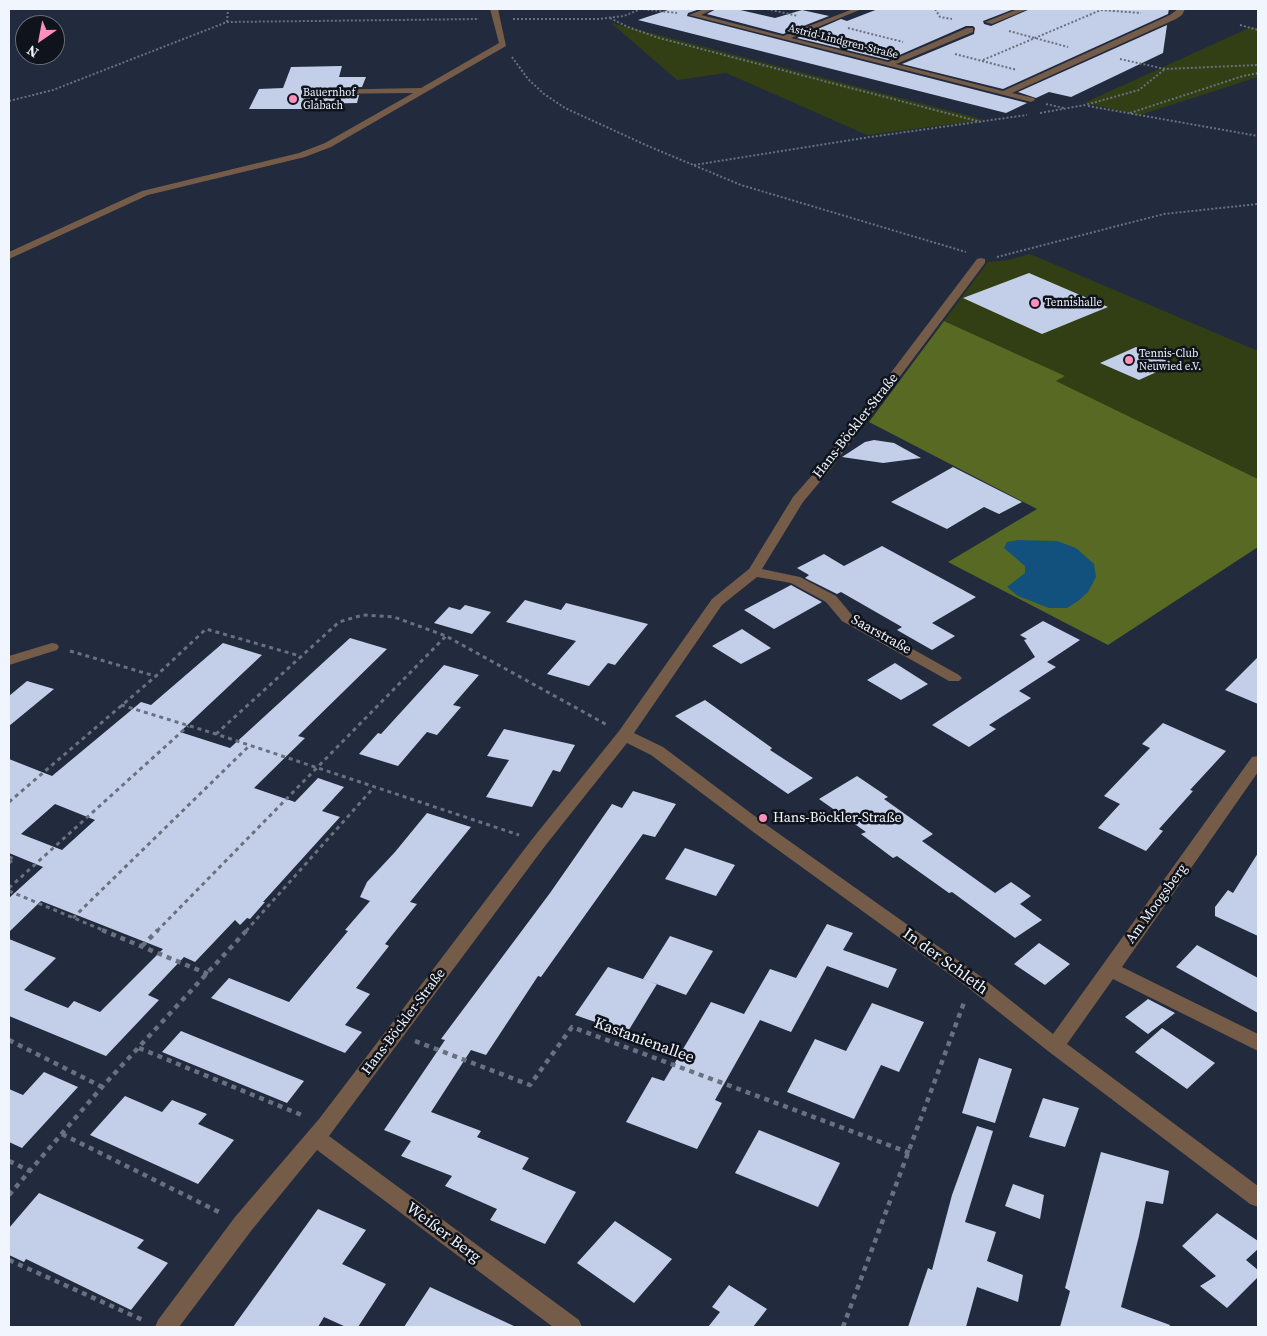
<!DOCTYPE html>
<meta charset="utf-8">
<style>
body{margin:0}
#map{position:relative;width:1267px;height:1336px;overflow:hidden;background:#222a3e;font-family:"Source Serif 4",serif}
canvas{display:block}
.frame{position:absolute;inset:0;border:10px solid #f1f5fd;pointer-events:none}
.north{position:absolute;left:15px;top:15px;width:50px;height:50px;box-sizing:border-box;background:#0f131c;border:1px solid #696d76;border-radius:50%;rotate:213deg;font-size:14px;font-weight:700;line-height:20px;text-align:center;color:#f1f5fd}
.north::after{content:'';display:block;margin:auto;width:18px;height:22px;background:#fd8ebe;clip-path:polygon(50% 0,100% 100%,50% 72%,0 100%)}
</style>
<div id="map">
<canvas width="1267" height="1336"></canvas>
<div class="frame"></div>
<div class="north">N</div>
</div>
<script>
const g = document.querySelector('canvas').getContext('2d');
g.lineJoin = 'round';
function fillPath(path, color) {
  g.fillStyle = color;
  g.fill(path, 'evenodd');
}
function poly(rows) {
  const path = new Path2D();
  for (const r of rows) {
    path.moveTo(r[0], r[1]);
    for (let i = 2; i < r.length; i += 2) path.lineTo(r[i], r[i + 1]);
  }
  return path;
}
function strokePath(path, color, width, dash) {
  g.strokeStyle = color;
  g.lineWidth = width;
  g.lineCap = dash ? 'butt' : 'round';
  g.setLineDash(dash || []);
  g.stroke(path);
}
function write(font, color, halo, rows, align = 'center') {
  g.font = font + ' "Source Serif 4",serif';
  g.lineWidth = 5;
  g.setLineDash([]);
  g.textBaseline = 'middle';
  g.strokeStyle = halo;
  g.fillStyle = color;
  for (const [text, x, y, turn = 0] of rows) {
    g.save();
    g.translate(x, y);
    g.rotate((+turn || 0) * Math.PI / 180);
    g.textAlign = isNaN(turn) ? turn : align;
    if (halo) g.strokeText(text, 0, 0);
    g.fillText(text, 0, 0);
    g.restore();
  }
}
fillPath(poly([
 [611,23,628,27,985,120,867,135,726,73,677,80],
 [1251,27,1258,28,1258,77,1140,115,1084,103],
 [1030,254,1258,351,1258,479,1056,381,1064,376,944,321,988,262,1008,260]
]), '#323e13');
fillPath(poly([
 [944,321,1065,376,1056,381,1258,479,1258,547,1108,645,948,562,1037,509,869,422]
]), '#576923');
fillPath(poly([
 [1018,540,1057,541,1076,548,1094,564,1096,577,1088,592,1078,601,1067,608,1049,608,1018,596,1007,587,1025,573,1025,566,1004,548,1007,542]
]), '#12517e');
fillPath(poly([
 [671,9,700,9,688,13,687,16,1027,103,1006,113,638,20],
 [716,9,736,9,775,18,802,10,829,16,783,34,707,14],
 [878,9,1014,9,983,21,984,24,991,26,1030,9,1169,9,1168,14,1003,89,902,64,974,34,975,28,973,26,966,26,888,60,797,38,841,19,847,21],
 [1167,25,1163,53,1071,97,1049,92,1036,98,1018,92],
 [342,66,339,77,366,77,362,87,318,88,316,94,318,96,359,95,357,103,312,104,310,109,249,109,259,89,283,88,291,67],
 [1029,273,1108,307,1042,334,963,298],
 [1136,347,1174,364,1139,380,1100,363],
 [874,440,894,443,921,458,883,463,842,457,865,442],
 [953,467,1022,502,999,514,984,507,947,529,891,502],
 [882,546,976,597,932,623,955,636,932,650,897,630,902,627,841,592,837,594,805,578,809,575,797,568,824,554,844,566],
 [791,585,822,602,774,629,744,610],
 [525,600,561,610,566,603,648,624,615,665,608,663,589,686,547,674,576,641,506,622],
 [465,605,491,612,472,634,434,623,449,607,460,610],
 [1043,621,1080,640,1047,662,1056,667,1019,691,1031,698,989,725,996,729,969,747,932,725,1035,657,1024,640,1027,639,1020,635],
 [742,629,771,648,741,664,712,646],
 [350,638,387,649,298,736,305,738,254,788,295,802,318,778,344,787,322,811,340,817,263,902,265,902,250,919,247,918,240,925,235,920,195,962,184,957,148,995,159,1000,106,1056,9,1016,9,939,56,958,24,990,68,1008,74,1001,100,1012,163,949,41,901,9,932,9,898,43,867,9,853,9,759,52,776,141,702,151,705,223,643,262,655,180,732,230,748],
 [55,804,95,820,62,850,21,834],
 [1258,657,1258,704,1225,690],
 [895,663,928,684,901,700,867,680],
 [444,665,479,675,453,705,461,707,437,735,427,732,398,766,359,754,378,733,381,734],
 [27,681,54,689,9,726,9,696],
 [705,700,772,748,770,750,813,778,788,794,675,716],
 [1163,723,1226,751,1190,790,1193,791,1159,829,1163,831,1146,851,1098,828,1120,804,1104,796,1150,748,1142,744],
 [504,729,575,745,560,772,553,770,532,807,486,797,509,760,487,756],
 [857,776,888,797,884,799,933,834,922,841,995,893,1011,882,1031,896,1020,904,1042,920,1015,938,952,892,949,893,897,856,893,858,861,834,866,832,819,799],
 [633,791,676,804,655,837,643,834,541,977,538,976,486,1055,471,1050,431,1112,481,1131,477,1137,529,1158,522,1169,576,1192,545,1244,490,1220,497,1209,445,1186,452,1176,401,1156,411,1141,384,1130,445,1040,441,1039,550,893,612,804,622,808],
 [427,813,471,827,410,902,417,904,385,944,389,946,356,988,370,994,345,1025,362,1032,345,1053,211,998,229,978,289,1002,348,931,345,930,370,901,360,897,367,882,395,852],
 [685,848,735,865,716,896,665,879],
 [1258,853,1258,936,1215,916,1215,907,1228,890,1233,893],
 [827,924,853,933,843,950,897,969,888,988,827,966,791,1032,760,1020,715,1100,722,1103,697,1149,626,1122,652,1077,664,1081,711,1002,744,1014,770,969,796,978],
 [670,936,713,951,686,995,643,979],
 [1039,943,1070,964,1045,985,1014,964],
 [1197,945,1258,978,1258,1013,1176,967],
 [608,967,657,984,627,1033,575,1015],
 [1148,999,1175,1013,1148,1034,1125,1017],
 [872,1003,924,1022,899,1072,881,1065,854,1119,787,1092,815,1039,846,1051],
 [1162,1028,1215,1063,1187,1089,1135,1052],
 [181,1031,304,1081,287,1103,162,1052],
 [979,1058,1012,1069,995,1123,962,1113],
 [44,1072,78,1087,22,1148,9,1142,9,1089,23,1095],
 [125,1096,162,1112,172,1100,207,1114,198,1124,234,1140,198,1184,90,1135],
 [1043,1098,1079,1108,1065,1147,1029,1137],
 [977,1126,993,1131,965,1222,996,1232,987,1261,1023,1275,1018,1302,977,1287,966,1327,908,1327,928,1268,932,1270,952,1195],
 [759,1130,840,1163,818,1207,735,1173],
 [1101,1152,1169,1171,1163,1204,1146,1201,1139,1236,1121,1307,1170,1325,1169,1327,1060,1327,1070,1291,1065,1288],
 [1013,1184,1044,1195,1040,1219,1005,1206],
 [39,1193,144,1240,137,1248,168,1263,131,1310,26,1259,24,1262,9,1255,9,1228],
 [318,1209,366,1230,342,1264,386,1284,358,1327,346,1327,324,1317,318,1327,233,1327],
 [1217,1213,1258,1241,1258,1249,1246,1260,1258,1270,1258,1277,1227,1308,1200,1286,1216,1276,1182,1246],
 [615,1221,672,1259,634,1303,577,1263],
 [729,1285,767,1309,753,1327,708,1327,720,1312,712,1307],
 [430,1287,516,1327,404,1327]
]), '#c3cfe9');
strokePath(poly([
 [767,9,798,16],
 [935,9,940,17,952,19],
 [610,18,628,27,659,38,981,122],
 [513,19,599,19,624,16,641,9,677,13],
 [227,22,228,9],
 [1240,25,1258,30],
 [848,28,903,42],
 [1009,31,1068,47],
 [955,54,1017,70],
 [512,57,528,79,544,94,565,108,648,146,741,185,966,252],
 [1120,59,1165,69,1258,65],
 [983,60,1101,10,1141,13],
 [9,101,53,90,227,22,479,19],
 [1046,104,1064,108],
 [1088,106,1258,136],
 [1040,113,1085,105,1139,90,1165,69],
 [1130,113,1243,76,1258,73],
 [694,165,870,137,1027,115],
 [997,257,1164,214,1258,204]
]), '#697080', 2, [2, 2]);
strokePath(poly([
 [70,651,155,676],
 [121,705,216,734,519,835],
 [216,734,339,622,363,615,394,617,446,636,609,726],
 [9,802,156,676,206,629,300,656],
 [9,857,14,859,9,863],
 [9,888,188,726],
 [9,891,105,931],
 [73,918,249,746],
 [157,931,446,636],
 [246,931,375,786]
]), '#697080', 3, [4, 4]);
strokePath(poly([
 [102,930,208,974],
 [142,946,158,930],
 [9,1040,102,1087],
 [415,1041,530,1085,572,1027,910,1153],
 [139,1048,304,1116],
 [62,1134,223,1214],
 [9,1161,30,1171],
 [9,1195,102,1087,247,930],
 [9,1260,145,1321],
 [843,1327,965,1000]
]), '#697080', 4.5, [5, 5]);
fillPath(poly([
 [490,9,498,9,506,46,331,147,305,157,148,195,9,259,9,252,142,191,299,153,325,143,413,93,321,94,318,94,318,90,421,88,499,43,490,9],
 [704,9,714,9,701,15,783,36,853,9,862,9,791,38,888,62,967,28,973,28,973,32,896,64,1003,91,1170,15,1178,9,1185,9,1182,15,1176,19,1012,93,1034,98,1035,100,1031,102,689,15,704,9],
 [1018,9,1028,9,992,24,985,22,1018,9],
 [981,258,985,259,985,263,829,471,803,502,762,569,800,577,836,596,852,615,959,675,962,678,959,681,949,681,842,621,826,602,791,583,757,577,722,605,634,733,663,747,768,826,980,976,1053,1034,1252,757,1258,756,1258,772,1122,967,1258,1034,1258,1051,1113,979,1067,1044,1258,1186,1258,1207,1250,1204,1048,1051,966,986,756,834,651,755,627,743,545,846,329,1136,579,1320,582,1327,553,1327,317,1150,251,1231,179,1327,155,1327,158,1320,235,1217,319,1119,533,838,619,731,712,599,749,569,793,497,821,465,977,259,981,258],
 [52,643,57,644,59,647,57,650,9,665,9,656,52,643]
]), '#745c48');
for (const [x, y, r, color] of [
 [293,99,5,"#fd8ebe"],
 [1035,303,5,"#fd8ebe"],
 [1129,360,5,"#fd8ebe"],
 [763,818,5,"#fd8ebe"]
]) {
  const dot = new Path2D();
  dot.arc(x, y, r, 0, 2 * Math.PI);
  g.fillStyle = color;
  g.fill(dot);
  strokePath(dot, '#0f131c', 2);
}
write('11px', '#f1f5fd', '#0f131c', [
 ["Astrid-Lindgren-Straße",843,42,14]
]);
write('11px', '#f1f5fd', '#0f131c', [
 ["Bauernhof",303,93],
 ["Glabach",303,106],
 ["Tennishalle",1045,303],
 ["Tennis-Club",1139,354],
 ["Neuwied e.V.",1139,367]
], 'left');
write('14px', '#f1f5fd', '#0f131c', [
 ["Hans-Böckler-Straße",856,426,-52],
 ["Saarstraße",881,635,29],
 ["Am Moogsberg",1157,904,-54],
 ["Hans-Böckler-Straße",404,1022,-53]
]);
write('14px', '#f1f5fd', '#0f131c', [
 ["Hans-Böckler-Straße",773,818]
], 'left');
write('16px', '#f1f5fd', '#0f131c', [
 ["In der Schleth",945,962,36],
 ["Kastanienallee",644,1041,20],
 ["Weißer Berg",443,1233,37]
]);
</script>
